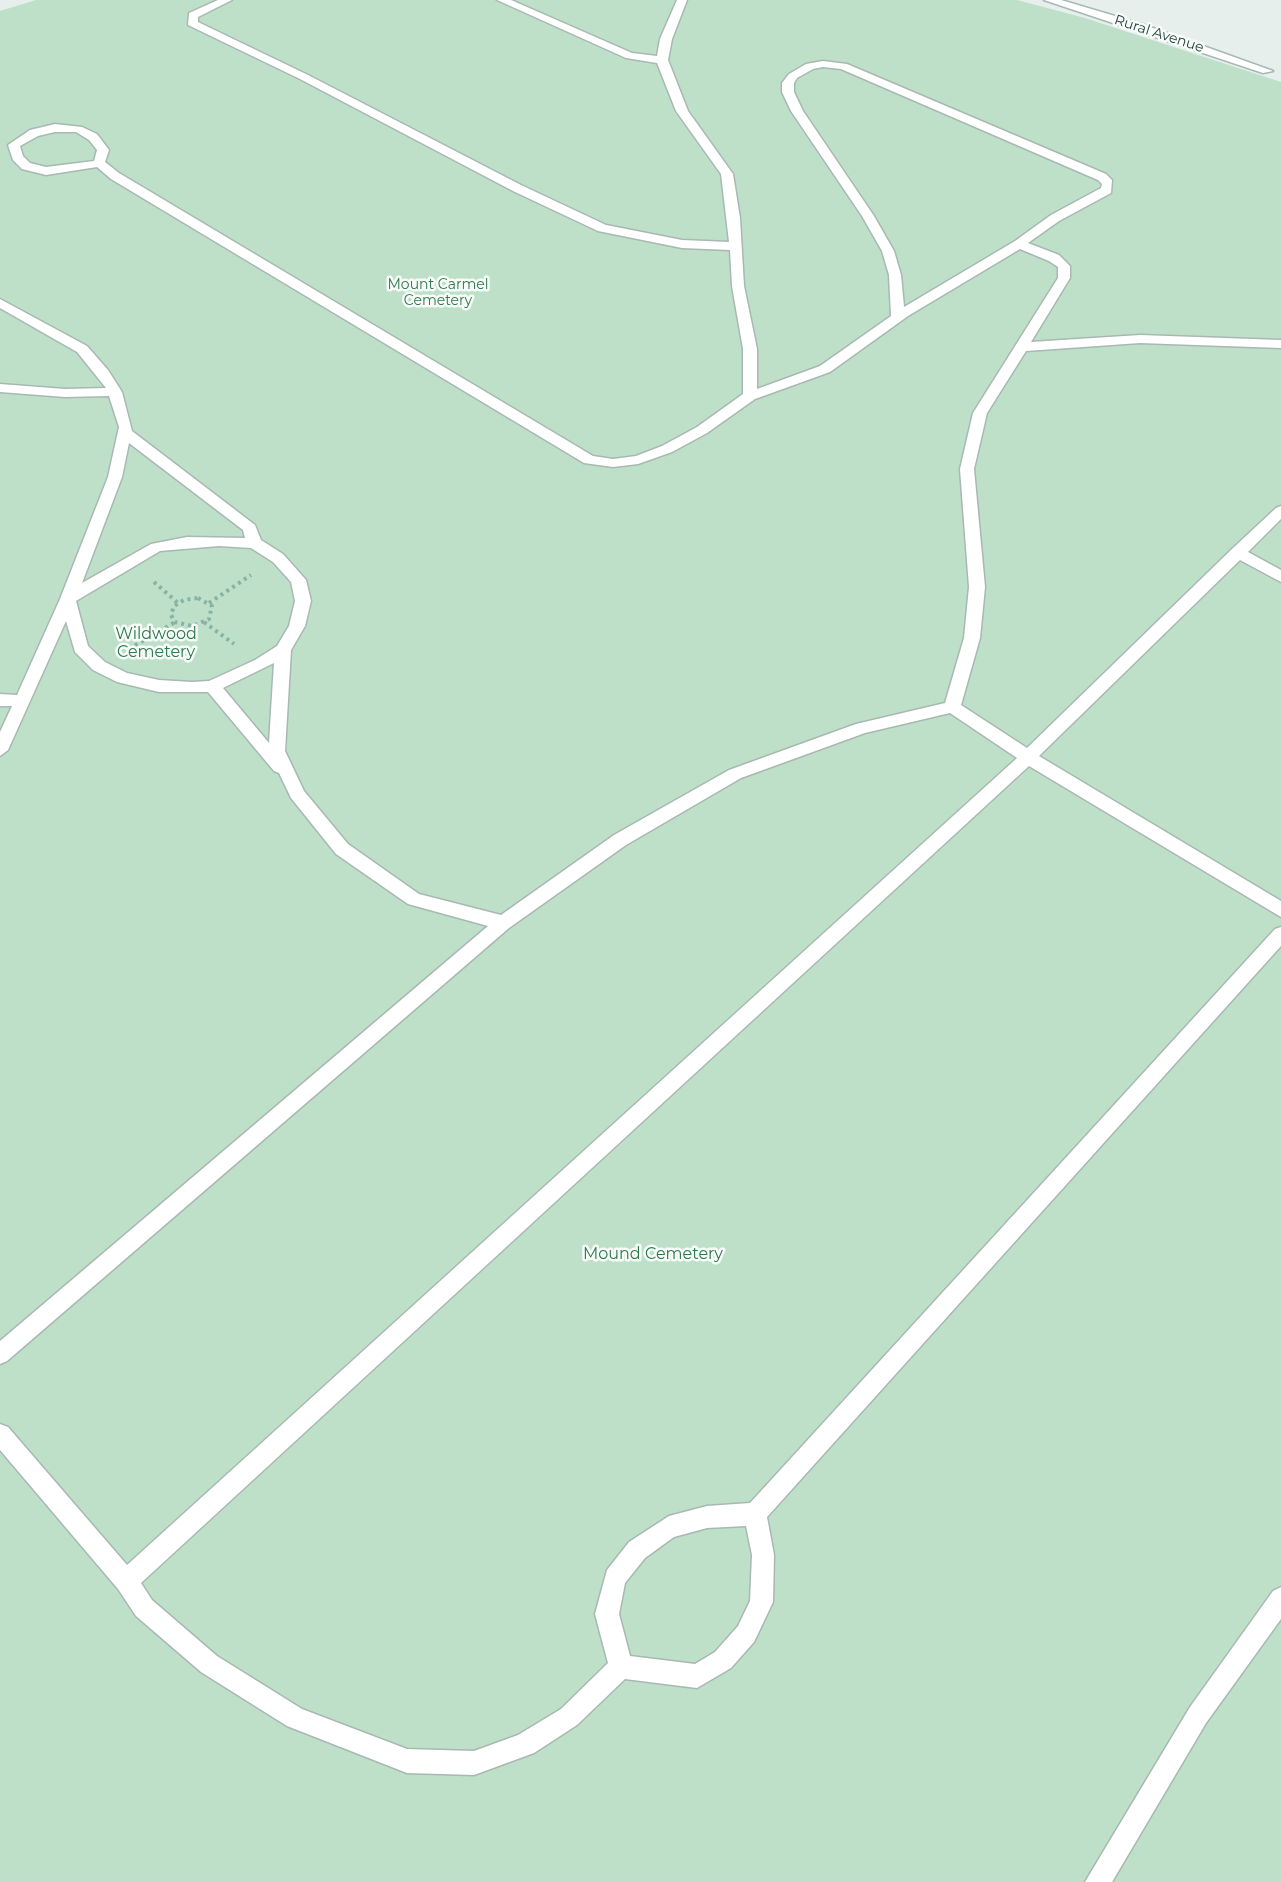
<!DOCTYPE html>
<style>
body{margin:0}
canvas{display:block;background:#e6efeb}
</style>
<canvas width="1281" height="1882"></canvas>
<script>
const g = document.querySelector('canvas').getContext('2d');
g.lineJoin = 'round';
function fillPath(path, color) {
  g.fillStyle = color;
  g.fill(path, 'evenodd');
}
function poly(rows) {
  const path = new Path2D();
  for (const r of rows) {
    path.moveTo(r[0], r[1]);
    for (let i = 2; i < r.length; i += 2) path.lineTo(r[i], r[i + 1]);
  }
  return path;
}
function strokePath(path, color, width, dash) {
  g.strokeStyle = color;
  g.lineWidth = width;
  g.lineCap = dash ? 'butt' : 'round';
  g.setLineDash(dash || []);
  g.stroke(path);
}
function write(font, color, halo, rows, align = 'center') {
  g.font = font + ' Montserrat,sans-serif';
  g.lineWidth = 5;
  g.setLineDash([]);
  g.textBaseline = 'middle';
  g.strokeStyle = halo;
  g.fillStyle = color;
  for (const [text, x, y, turn = 0] of rows) {
    g.save();
    g.translate(x, y);
    g.rotate((+turn || 0) * Math.PI / 180);
    g.textAlign = isNaN(turn) ? turn : align;
    if (halo) g.strokeText(text, 0, 0);
    g.fillText(text, 0, 0);
    g.restore();
  }
}
fillPath(poly([
 [36,0,1017,0,1085,18,1281,82,1281,1882,0,1882,0,11]
]), '#bfe0c8');
const service = poly([
 [218,0,232,0,198,17,198,22,308,75,521,185,606,225,682,240,729,242,721,174,676,111,657,63,626,58,497,0,511,0,632,53,657,56,660,39,677,0,687,0,672,39,668,60,688,111,733,174,740,218,744,286,757,349,757,389,820,366,891,316,889,275,882,251,862,216,791,111,782,92,782,83,789,74,806,64,823,61,847,64,1106,174,1112,180,1111,193,1059,221,1028,243,1059,255,1070,266,1070,278,1031,342,1140,335,1281,340,1281,348,1140,343,1026,351,987,413,974,469,985,587,980,638,961,705,1027,748,1232,549,1276,508,1281,506,1281,519,1248,552,1281,570,1281,582,1240,560,1039,756,1281,901,1281,917,1029,766,141,1583,152,1600,217,1656,302,1709,407,1749,474,1751,518,1735,561,1709,608,1663,595,1614,607,1570,629,1542,669,1516,707,1506,750,1503,1275,929,1281,927,1281,946,767,1517,774,1555,773,1602,754,1642,731,1668,697,1688,625,1679,577,1725,534,1753,474,1775,407,1773,287,1726,201,1672,136,1616,118,1589,0,1450,0,1424,8,1427,127,1565,1017,758,950,713,865,733,741,778,626,845,509,928,7,1361,0,1364,0,1341,488,926,408,904,336,854,291,798,279,773,274,771,208,692,159,692,117,682,93,670,75,652,66,621,8,750,0,756,0,732,12,706,0,706,0,694,17,695,60,599,108,477,119,427,109,396,65,397,0,392,0,384,65,389,106,388,77,352,0,308,0,299,87,346,108,370,122,392,132,431,255,525,261,540,283,554,306,580,311,601,305,626,291,650,285,751,304,791,348,844,419,894,501,915,614,835,729,770,856,724,945,703,964,638,969,587,960,469,973,413,1058,278,1058,267,1049,261,1020,249,908,316,830,372,755,399,707,433,672,452,638,464,613,467,584,463,111,179,97,167,46,175,22,169,13,160,8,145,30,130,55,124,82,127,97,134,109,150,105,162,119,173,593,456,613,459,636,456,662,446,697,427,743,394,743,349,732,286,730,250,682,248,598,231,513,191,300,79,188,25,189,13,218,0],
 [823,67,841,69,1098,180,1102,184,1101,188,1051,215,1015,241,904,307,901,275,894,251,874,216,803,111,794,92,794,83,797,78,813,69,823,67],
 [55,132,76,132,89,140,97,150,94,161,46,167,30,163,23,156,20,146,38,136,55,132],
 [129,443,243,530,245,538,187,537,151,544,82,583,122,477,129,443],
 [219,546,251,548,273,562,291,582,295,601,289,626,277,646,255,660,209,681,192,682,159,680,127,673,105,662,88,646,76,601,160,551,219,546],
 [274,663,269,743,223,688,274,663],
 [746,1526,752,1555,750,1601,738,1626,715,1652,695,1664,630,1656,619,1614,625,1583,645,1558,674,1537,707,1528,746,1526],
 [1044,0,1061,0,1142,24,1273,71,1263,73,1044,0],
 [1281,1587,1281,1619,1206,1723,1112,1882,1085,1882,1190,1707,1273,1591,1281,1587]
]);
strokePath(service, '#a8b8b2', 3);
strokePath(poly([
 [154,582,178,603],
 [198,598,212,606,209,619,192,626,175,622,171,615,174,606,184,600,198,598],
 [209,603,251,575],
 [204,622,234,644],
 [129,649,175,622]
]), '#86b3a5', 4, [3, 4]);
fillPath(service, '#fff');
write('14px', '#24423a', '#f7fbf9', [
 ["Rural Avenue",1159,34,18]
]);
write('14px', '#2d7a4b', '#f7fbf9', [
 ["Mount Carmel",438,285],
 ["Cemetery",438,301]
]);
write('16px', '#2d7a4b', '#f7fbf9', [
 ["Wildwood",156,634],
 ["Cemetery",156,652],
 ["Mound Cemetery",653,1254]
]);
</script>
